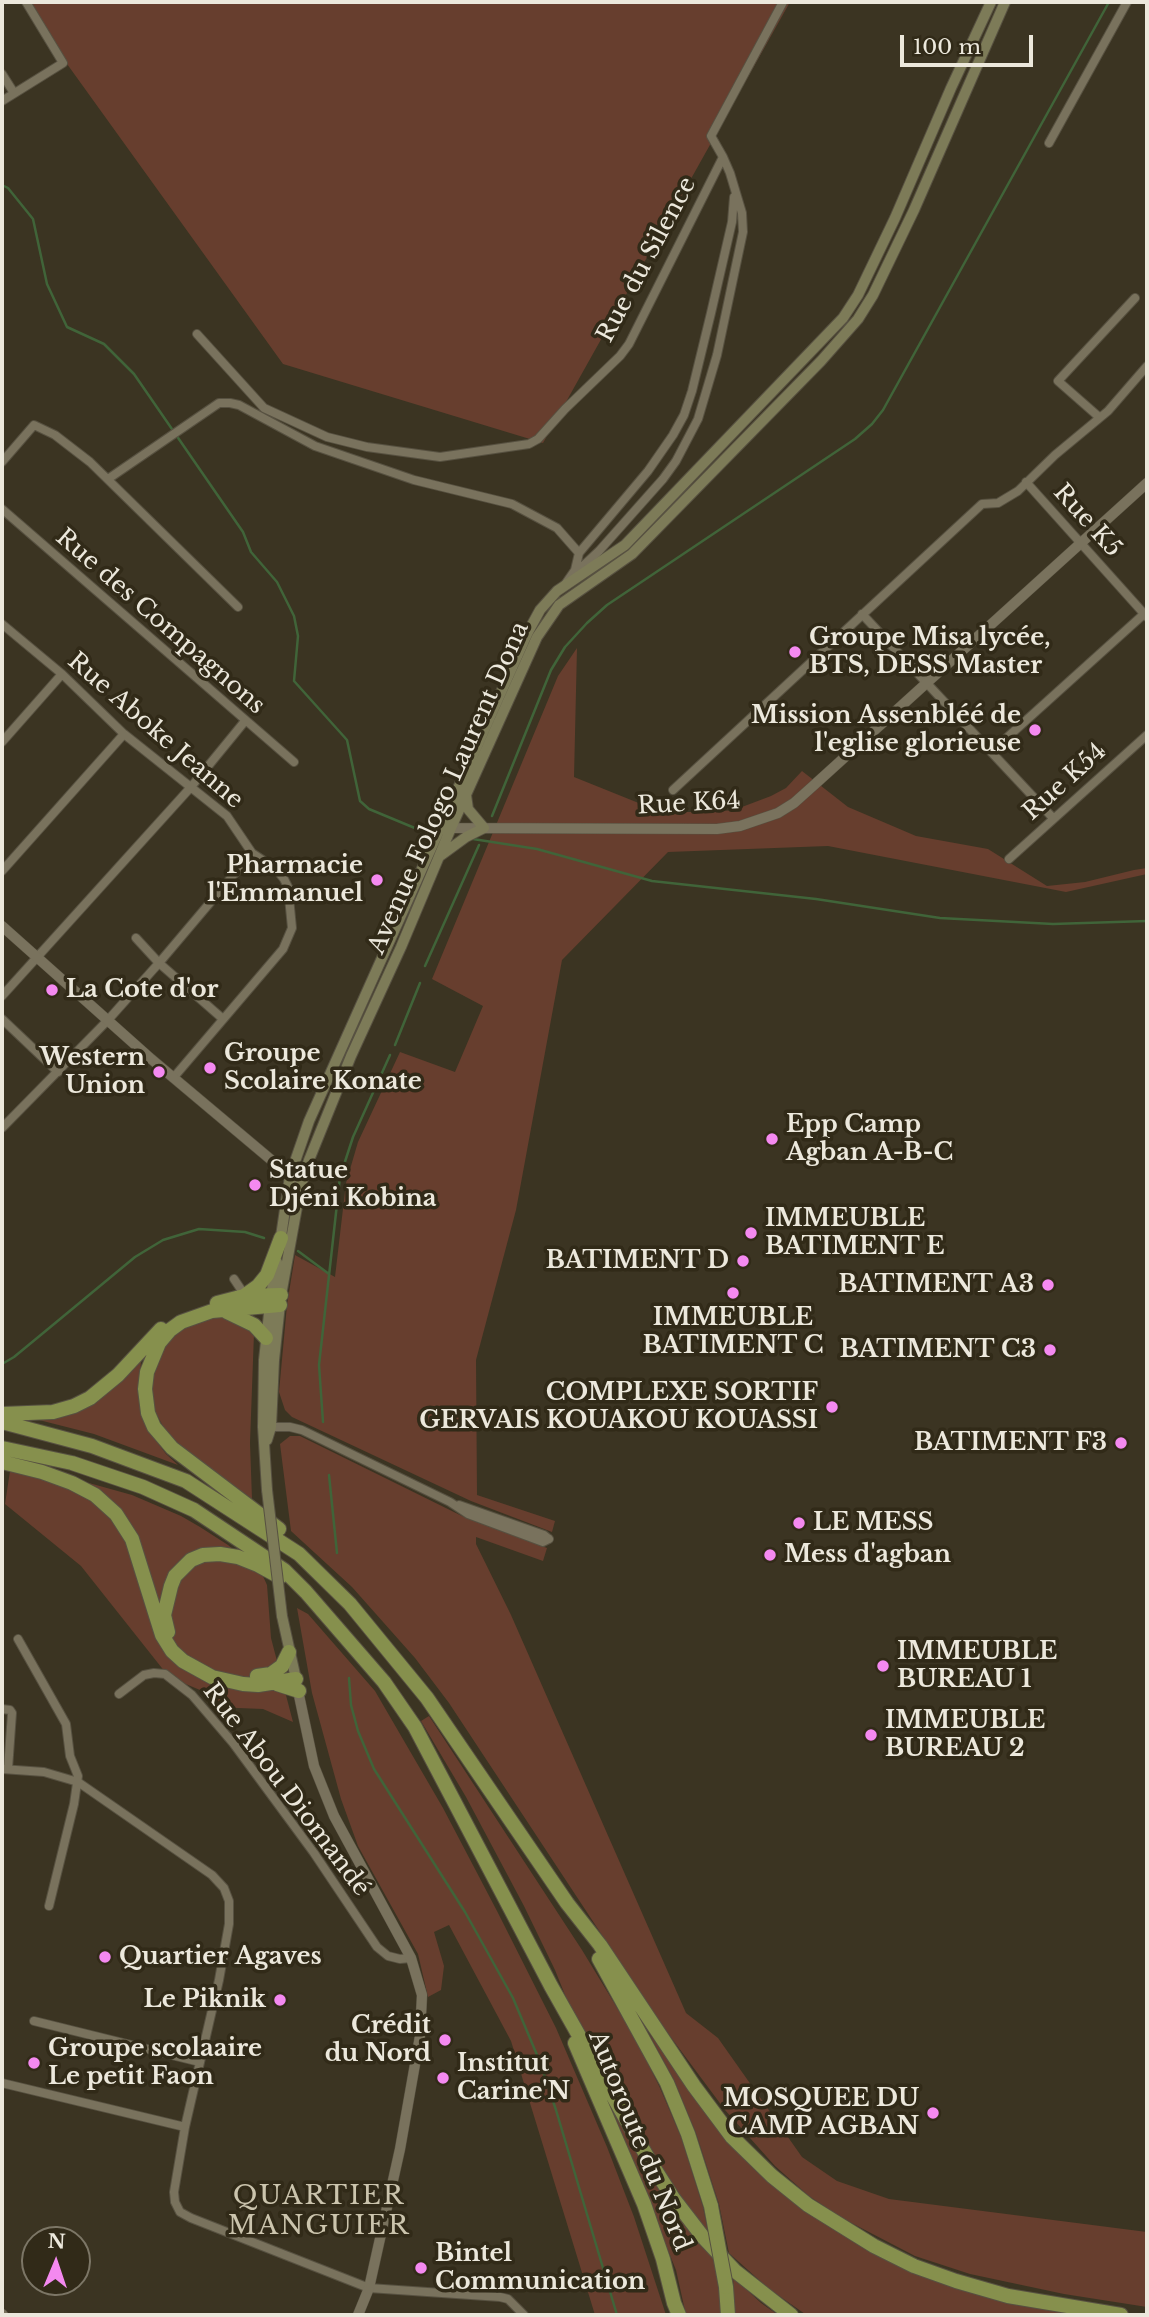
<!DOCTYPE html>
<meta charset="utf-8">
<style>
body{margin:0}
#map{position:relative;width:1149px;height:2317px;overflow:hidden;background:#3b3422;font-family:"Libre Baskerville",serif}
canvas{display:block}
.frame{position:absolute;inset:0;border:4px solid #ece8dc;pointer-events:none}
.north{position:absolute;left:21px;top:2226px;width:70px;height:70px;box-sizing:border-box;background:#312a18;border:2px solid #7c7666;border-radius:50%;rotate:2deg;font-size:19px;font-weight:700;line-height:28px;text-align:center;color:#ece8dc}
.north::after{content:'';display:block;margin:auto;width:24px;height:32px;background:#f489f0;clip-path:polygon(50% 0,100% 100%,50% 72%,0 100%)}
.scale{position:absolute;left:900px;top:35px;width:133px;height:32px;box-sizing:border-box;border:4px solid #ece8dc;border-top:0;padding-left:9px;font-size:21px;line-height:24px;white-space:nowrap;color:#ece8dc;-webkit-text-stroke:5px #312a18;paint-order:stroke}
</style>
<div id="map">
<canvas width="1149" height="2317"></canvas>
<div class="frame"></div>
<div class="north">N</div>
<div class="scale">100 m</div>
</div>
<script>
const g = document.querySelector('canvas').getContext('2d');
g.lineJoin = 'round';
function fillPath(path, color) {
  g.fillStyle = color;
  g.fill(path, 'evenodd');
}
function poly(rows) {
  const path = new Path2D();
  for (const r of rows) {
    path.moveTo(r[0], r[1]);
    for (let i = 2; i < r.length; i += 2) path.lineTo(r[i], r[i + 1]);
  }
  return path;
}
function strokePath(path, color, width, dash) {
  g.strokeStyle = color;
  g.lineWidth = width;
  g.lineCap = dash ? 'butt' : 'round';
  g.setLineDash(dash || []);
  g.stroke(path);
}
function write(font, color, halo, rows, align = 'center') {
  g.font = font + ' "Libre Baskerville",serif';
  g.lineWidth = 7;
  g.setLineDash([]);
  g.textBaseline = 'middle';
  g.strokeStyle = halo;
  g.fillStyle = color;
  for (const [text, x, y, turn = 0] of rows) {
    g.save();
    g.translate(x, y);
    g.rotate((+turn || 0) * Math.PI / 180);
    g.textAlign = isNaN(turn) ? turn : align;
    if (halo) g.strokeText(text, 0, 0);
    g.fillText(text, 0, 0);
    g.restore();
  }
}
fillPath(poly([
 [29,2,790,2,543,443,283,364,62,57],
 [577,648,574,777,661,812,711,812,734,810,771,796,786,788,802,771,848,807,916,836,988,849,1047,886,1085,882,1134,870,1147,868,1147,874,1066,892,828,846,668,852,562,960,516,1210,476,1360,477,1495,555,1521,552,1532,471,1501,292,1417,285,1410,279,1392,287,1305,295,1255,335,1277,346,1183,358,1142,400,1052,455,1072,483,1006,432,979,558,676],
 [219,1316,236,1321,254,1333,250,1443,252,1499,177,1444,164,1428,155,1411,151,1394,151,1377,163,1349,175,1334,191,1323],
 [141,1359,139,1403,148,1430,166,1454,178,1465,94,1434,39,1420,73,1412],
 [290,1436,300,1436,466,1518,547,1548,543,1561,476,1537,476,1544,511,1615,686,2013,718,2038,802,2157,837,2181,889,2199,1147,2232,1147,2307,1064,2294,970,2274,915,2256,842,2218,809,2196,775,2166,725,2110,658,2020,449,1703,415,1658,352,1587,291,1531,280,1444],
 [10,1471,89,1483,132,1495,181,1516,200,1527,228,1545,262,1574,267,1585,271,1638,293,1722,263,1709,213,1707,200,1690,169,1677,81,1566,5,1504],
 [297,1608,308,1614,375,1691,443,1808,497,1911,556,2028,607,2147,634,2217,666,2315,595,2315,511,2041,449,1925,434,1932,444,1966,441,1990,428,1997,418,1954,358,1846,341,1799,312,1693],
 [429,1716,582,1950,636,2039,660,2088,681,2137,703,2207,719,2287,721,2315,686,2315,676,2270,555,1970,524,1906,466,1797,421,1721],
 [648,2032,716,2121,803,2209,835,2230,869,2251,1088,2315,805,2314,768,2288,729,2253,719,2204,696,2133,674,2080],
 [733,2277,761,2303,778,2315,735,2315]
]), '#673e2e');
strokePath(poly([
 [2,185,8,188,33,219,47,284,67,327,104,344,134,374,243,532,251,552,277,582,294,616,298,636,294,681,347,740,360,801,369,809,422,831,435,833],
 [492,816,551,670,565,647,587,623,607,605,855,439,872,424,883,410,1109,2],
 [473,839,537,849,652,881,816,899,940,918,1053,924,1147,921],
 [425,966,479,845],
 [395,1045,420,983],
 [298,1251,329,1274],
 [2,1364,14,1357,48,1329,135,1257,163,1240,199,1229,245,1232,264,1238],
 [323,1422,319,1365,340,1177,353,1137,390,1055],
 [329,1475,337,1553],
 [349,1678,351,1705,358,1731,374,1769,465,1912,513,1998,540,2062,556,2110,617,2315]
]), '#406439', 2.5);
const minor = poly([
 [2,74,14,93],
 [2,101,63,63,26,2],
 [1049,143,1127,2],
 [197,334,264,408,327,437,367,447,440,457,529,444,538,439,565,409,620,356,629,344,723,157,711,136,783,2],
 [1099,417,1058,381,1135,298],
 [2,462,34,425,55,435,90,462,238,607],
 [108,479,219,403,230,403,239,405,315,446,414,480,512,504,557,528,579,553],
 [1026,482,1147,617],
 [2,509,294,762],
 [575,570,579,553,648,471,673,435,684,415,692,391,711,313,732,222,734,197],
 [566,583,575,570,584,565,599,551,663,479,676,461,698,419,717,355,743,232,742,213,730,173,723,157],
 [862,614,1053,818],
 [2,624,62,674,124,734,227,816,252,853,276,869,284,879,288,887,292,928,283,949,174,1077],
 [2,742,62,674],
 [991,752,1144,614],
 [673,790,982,504,998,503,1018,491,1055,455,1108,411,1147,366],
 [1009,859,1147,735],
 [2,871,124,734],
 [136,938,159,963,223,1019],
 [2,996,191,787,245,721],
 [2,1019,58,1072],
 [2,1128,108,1020,159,963,252,853],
 [234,1279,246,1297],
 [267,1427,290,1427,302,1430,450,1502,468,1514,543,1542,549,1539],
 [459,1505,544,1535,549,1539],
 [18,1639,66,1724,70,1756,78,1776,74,1804,49,1906],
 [119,1694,144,1675,154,1673,165,1674,192,1695,233,1743,314,1853,377,1947,388,1956,400,1959,411,1958],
 [2,1709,10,1710,12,1713,8,1769],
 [2,1769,44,1772,78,1782,212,1875,224,1888,229,1901,229,1924,219,1980,185,2127,174,2192,175,2202,180,2212,191,2218,369,2288,500,2297,508,2299,524,2315],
 [34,2021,200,2062],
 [2,2083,185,2127]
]);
const tertiary = poly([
 [444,825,451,828,717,829,740,826,778,813,794,803,813,786,1147,483],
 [2,926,150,1058,301,1185],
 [297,1686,314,1766,334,1816,411,1958,422,1995,420,2036,400,2149,369,2288,358,2315],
 [2,2314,3,2315]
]);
const secondary = poly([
 [440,856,466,837,484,828,468,809,466,795],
 [280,1243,290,1176,309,1121,528,632,540,610,557,591,625,545,843,318,858,295,895,218,951,88,991,2],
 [267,1440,271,1427,274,1360,281,1295,301,1185,309,1160,351,1056,401,947,451,828,537,637,559,605,632,554,821,361,858,319,873,295,914,210,1005,2],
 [267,1490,263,1427,264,1360,271,1295,277,1262],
 [282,1616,296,1679]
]);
const motorway = poly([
 [244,1296,258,1286,267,1275,281,1238],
 [217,1303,244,1296,281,1295],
 [227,1312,254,1325,266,1338],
 [2,1414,53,1412,74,1406,90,1398,118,1375,161,1329],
 [2,1422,92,1446,186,1481,299,1554,350,1604,427,1698,567,1903,600,1945,694,2086,732,2137,772,2176,808,2205,874,2246,914,2266,956,2281,1008,2296,1121,2315],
 [2,1448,72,1463,143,1487,194,1510,284,1570,306,1592,384,1682,415,1727,551,1986,649,2160,673,2198,703,2237,735,2271,791,2315],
 [2,1462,42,1472,72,1483,95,1495,116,1514,132,1539,162,1635,172,1651,183,1661,212,1677,243,1684,258,1685,296,1679],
 [279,1529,172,1448,154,1427,148,1413,145,1389,147,1372,159,1343,170,1330,181,1322,212,1311,280,1305],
 [168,1632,164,1615,171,1586,175,1576,191,1560,203,1555,220,1554,238,1557,258,1565,280,1577],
 [257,1676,271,1674,282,1666,289,1652],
 [277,1684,299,1691],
 [599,1959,667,2083,688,2134,711,2206],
 [575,2043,644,2204,663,2259,674,2303,679,2315],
 [726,2287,728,2315]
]);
strokePath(minor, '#575141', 10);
strokePath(tertiary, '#575141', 11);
strokePath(secondary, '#575141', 12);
strokePath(motorway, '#575141', 16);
strokePath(minor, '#79725d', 8);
strokePath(tertiary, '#79725d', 10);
strokePath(secondary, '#7d7b58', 10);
strokePath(motorway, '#86904d', 14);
const secondaryBridge = poly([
 [267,1490,282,1616]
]);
const motorwayBridge = poly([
 [711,2206,726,2287]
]);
strokePath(secondaryBridge, '#575141', 12, []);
strokePath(motorwayBridge, '#575141', 16, []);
strokePath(secondaryBridge, '#7d7b58', 10);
strokePath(motorwayBridge, '#86904d', 14);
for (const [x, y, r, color] of [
 [795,652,7,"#f489f0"],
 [1035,730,7,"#f489f0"],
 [377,880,7,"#f489f0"],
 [52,990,7,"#f489f0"],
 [210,1068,7,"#f489f0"],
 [159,1072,7,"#f489f0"],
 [772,1139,7,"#f489f0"],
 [255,1185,7,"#f489f0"],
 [751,1233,7,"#f489f0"],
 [743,1261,7,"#f489f0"],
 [1048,1285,7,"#f489f0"],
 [733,1293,7,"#f489f0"],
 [1050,1350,7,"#f489f0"],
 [832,1407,7,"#f489f0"],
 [1121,1443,7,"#f489f0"],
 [799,1523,7,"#f489f0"],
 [770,1555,7,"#f489f0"],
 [883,1666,7,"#f489f0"],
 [871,1735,7,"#f489f0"],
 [105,1957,7,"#f489f0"],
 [280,2000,7,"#f489f0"],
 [445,2040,7,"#f489f0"],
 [34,2063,7,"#f489f0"],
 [443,2078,7,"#f489f0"],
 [933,2113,7,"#f489f0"],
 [421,2268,7,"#f489f0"]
]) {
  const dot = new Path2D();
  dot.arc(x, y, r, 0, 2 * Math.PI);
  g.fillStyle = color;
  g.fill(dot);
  strokePath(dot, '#312a18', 2.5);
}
write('24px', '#ece8dc', '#312a18', [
 ["Rue du Silence",647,260,-62],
 ["Rue K5",1087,521,48],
 ["Rue des Compagnons",160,622,41],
 ["Rue Aboke Jeanne",155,731,41],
 ["Rue K54",1065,782,-42],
 ["Avenue Fologo Laurent Dona",449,788,-66],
 ["Rue K64",689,804,-3],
 ["Rue Abou Diomandé",286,1790,53],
 ["Autoroute du Nord",639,2141,68]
]);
write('bold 24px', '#ece8dc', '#312a18', [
 ["Groupe Misa lycée,",809,638],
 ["BTS, DESS Master",809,666],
 ["Mission Assenbléé de",1021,716,"right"],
 ["l'eglise glorieuse",1021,744,"right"],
 ["Pharmacie",363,866,"right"],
 ["l'Emmanuel",363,894,"right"],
 ["La Cote d'or",66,990],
 ["Groupe",224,1054],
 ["Scolaire Konate",224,1082],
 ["Western",145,1058,"right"],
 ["Union",145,1086,"right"],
 ["Epp Camp",786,1125],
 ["Agban A-B-C",786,1153],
 ["Statue",269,1171],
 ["Djéni Kobina",269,1199],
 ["IMMEUBLE",765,1219],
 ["BATIMENT E",765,1247],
 ["BATIMENT D",729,1261,"right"],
 ["BATIMENT A3",1034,1285,"right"],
 ["IMMEUBLE",733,1318,"center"],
 ["BATIMENT C",733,1346,"center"],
 ["BATIMENT C3",1036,1350,"right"],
 ["COMPLEXE SORTIF",818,1393,"right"],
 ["GERVAIS KOUAKOU KOUASSI",818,1421,"right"],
 ["BATIMENT F3",1107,1443,"right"],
 ["LE MESS",813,1523],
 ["Mess d'agban",784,1555],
 ["IMMEUBLE",897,1652],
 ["BUREAU 1",897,1680],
 ["IMMEUBLE",885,1721],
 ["BUREAU 2",885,1749],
 ["Quartier Agaves",119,1957],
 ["Le Piknik",266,2000,"right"],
 ["Crédit",431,2026,"right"],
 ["du Nord",431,2054,"right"],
 ["Groupe scolaaire",48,2049],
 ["Le petit Faon",48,2077],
 ["Institut",457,2064],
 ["Carine'N",457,2092],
 ["MOSQUEE DU",919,2099,"right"],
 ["CAMP AGBAN",919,2127,"right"],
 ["Bintel",435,2254],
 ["Communication",435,2282]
], 'left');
g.letterSpacing = '2px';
write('26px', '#cbc4ad', '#312a18', [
 ["QUARTIER",319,2197],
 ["MANGUIER",319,2227]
]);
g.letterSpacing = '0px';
</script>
